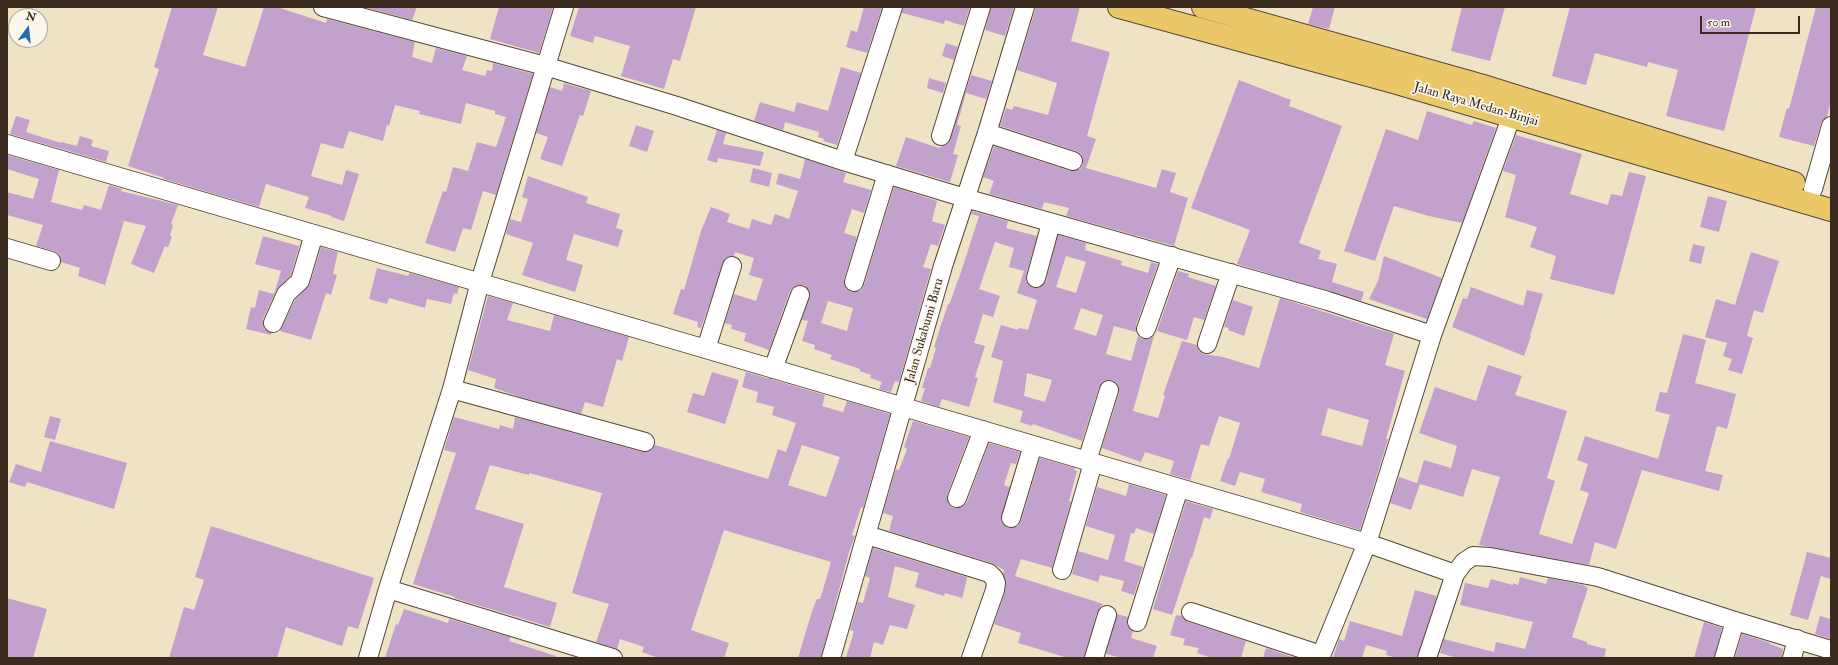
<!DOCTYPE html>
<style>
body{margin:0}
#map{position:relative;width:1838px;height:665px;overflow:hidden;background:#efe3c5;font-family:"IM FELL Double Pica",serif}
canvas{display:block}
.frame{position:absolute;inset:0;border:8px solid #3b2a1e;pointer-events:none}
.north{position:absolute;left:8px;top:8px;width:40px;height:40px;box-sizing:border-box;background:#fbf7ec;border:1px solid #aea59a;border-radius:50%;rotate:15deg;font-size:11px;font-weight:700;line-height:16px;text-align:center;color:#3b2a1e}
.north::after{content:'';display:block;margin:auto;width:14px;height:18px;background:#1f6fb2;clip-path:polygon(50% 0,100% 100%,50% 72%,0 100%)}
.scale{position:absolute;left:1700px;top:16px;width:100px;height:18px;box-sizing:border-box;border:2px solid #3b2a1e;border-top:0;padding-left:5px;font-size:12px;line-height:14px;white-space:nowrap;color:#3b2a1e;-webkit-text-stroke:3px #fbf7ec;paint-order:stroke}
</style>
<div id="map">
<canvas width="1838" height="665"></canvas>
<div class="frame"></div>
<div class="north">N</div>
<div class="scale">50 m</div>
</div>
<script>
const g = document.querySelector('canvas').getContext('2d');
g.lineJoin = 'round';
function fillPath(path, color) {
  g.fillStyle = color;
  g.fill(path, 'evenodd');
}
function poly(rows) {
  const path = new Path2D();
  for (const r of rows) {
    path.moveTo(r[0], r[1]);
    for (let i = 2; i < r.length; i += 2) path.lineTo(r[i], r[i + 1]);
  }
  return path;
}
function strokePath(path, color, width, dash) {
  g.strokeStyle = color;
  g.lineWidth = width;
  g.lineCap = dash ? 'butt' : 'round';
  g.setLineDash(dash || []);
  g.stroke(path);
}
function write(font, color, halo, rows, align = 'center') {
  g.font = font + ' "IM FELL Double Pica",serif';
  g.lineWidth = 3.5;
  g.setLineDash([]);
  g.textBaseline = 'middle';
  g.strokeStyle = halo;
  g.fillStyle = color;
  for (const [text, x, y, turn = 0] of rows) {
    g.save();
    g.translate(x, y);
    g.rotate((+turn || 0) * Math.PI / 180);
    g.textAlign = isNaN(turn) ? turn : align;
    if (halo) g.strokeText(text, 0, 0);
    g.fillText(text, 0, 0);
    g.restore();
  }
}
fillPath(poly([
 [172,7,218,7,203,55,245,67,264,7,277,7,326,23,327,19,415,42,412,57,432,63,436,48,467,56,462,70,485,76,487,70,492,71,493,63,533,74,496,195,483,191,471,230,463,228,455,252,425,243,443,191,446,192,453,167,468,171,477,142,496,147,506,117,495,114,495,111,466,103,461,124,419,114,420,111,395,105,389,126,387,125,383,141,349,131,343,149,321,143,311,176,342,185,346,170,359,174,344,221,331,217,332,216,305,208,309,197,266,184,259,207,164,179,164,178,128,166,159,69,154,67],
 [364,7,417,7,412,20],
 [499,7,553,7,539,53,490,39],
 [579,7,696,7,680,61,673,59,664,89,621,76,630,46,595,36,593,43,570,36],
 [864,7,882,7,867,53,846,47,851,30,857,32],
 [903,7,970,7,964,26,945,20,944,24,902,13],
 [991,7,1014,7,1005,36,985,30],
 [1036,7,1080,7,1071,41,1110,52,1087,136,1096,139,1086,168,1156,188,1162,169,1176,173,1170,192,1188,198,1174,246,1066,216,1069,208,1044,202,1042,209,989,194,994,181,983,177,994,146,1070,171,1080,169,1083,164,1081,154,1076,151,1000,126,1006,108,1012,110,1014,106,1048,115,1057,83,1017,70],
 [1313,7,1335,7,1329,29,1308,24],
 [1462,7,1505,7,1490,61,1451,51],
 [1570,7,1756,7,1724,131,1666,116,1678,70,1648,62,1647,67,1595,53,1586,85,1552,76],
 [1816,7,1831,7,1831,100,1827,117,1821,123,1814,146,1779,137,1787,108,1789,109],
 [946,43,958,47,954,60,942,56],
 [841,67,861,73,837,145,823,141,824,139,818,137,819,132,785,122,783,130,754,121,760,102,794,112,797,102,828,111],
 [971,75,992,81,986,99,966,93,957,125,961,126,953,154,958,155,950,182,896,166,906,137,939,148,948,143],
 [929,78,946,83,943,93,927,88],
 [1239,80,1291,100,1289,106,1342,126,1299,243,1321,251,1318,259,1337,264,1332,282,1364,292,1361,301,1237,264,1250,230,1191,208],
 [564,83,591,91,583,116,580,115,562,166,540,159,548,137,536,133,550,87,562,91],
 [1427,111,1472,125,1474,121,1496,128,1462,223,1429,216,1394,206,1375,261,1344,251,1386,129,1418,140],
 [16,116,30,120,26,132,61,143,61,142,77,146,80,136,93,140,91,146,109,151,106,162,10,134],
 [636,125,654,131,647,152,629,146],
 [717,130,726,133,723,144,764,152,760,166,718,158,717,163,707,160],
 [1516,135,1582,154,1570,194,1608,205,1611,194,1622,196,1629,172,1646,176,1614,295,1550,279,1556,256,1530,247,1537,227,1505,217,1516,175,1503,171],
 [7,155,59,170,51,202,82,210,84,205,101,210,109,185,122,189,121,191,178,205,171,224,173,225,170,236,172,237,168,247,165,246,154,273,131,264,146,226,124,221,105,285,78,276,80,268,61,262,59,254,54,251,36,246,43,225,7,215,7,192,33,199,39,179,7,169],
 [805,159,846,173,843,182,871,190,864,213,852,209,844,233,857,237,844,279,846,289,851,292,861,290,864,285,894,187,937,201,932,221,945,225,938,246,931,244,923,267,931,269,899,382,895,381,891,392,879,389,882,382,870,378,871,375,860,371,860,369,830,359,832,355,814,349,815,345,802,341,808,321,802,320,810,294,808,289,804,285,798,285,790,291,769,350,744,341,746,333,731,329,732,325,725,323,734,294,756,301,763,279,749,275,754,258,735,252,734,256,725,259,701,328,697,327,698,322,673,314,681,289,684,290,701,231,711,207,730,214,727,222,749,229,752,219,771,225,775,214,789,219,798,191,776,184,779,173,800,179],
 [828,301,853,308,847,331,821,323],
 [753,168,772,173,769,187,750,182],
 [528,176,588,197,586,203,620,214,616,228,623,230,618,247,574,234,566,260,583,265,575,292,522,275,533,243,506,234,510,219,521,222,528,199,522,197],
 [1708,196,1727,201,1719,232,1700,227],
 [972,211,1008,221,1006,228,1037,236,1026,276,1026,281,1033,288,1039,288,1046,281,1058,235,1086,243,1085,250,1122,261,1121,265,1148,273,1151,262,1158,264,1136,325,1136,332,1114,326,1106,354,1131,361,1138,336,1142,339,1148,339,1154,336,1133,411,1158,418,1165,396,1163,395,1182,341,1197,345,1199,351,1203,354,1223,357,1259,368,1280,298,1394,334,1385,365,1405,371,1386,439,1388,439,1360,530,1300,512,1302,504,1261,492,1265,479,1240,472,1235,486,1220,481,1228,458,1229,459,1240,423,1219,416,1209,446,1201,444,1190,480,1170,474,1174,461,1145,452,1141,462,1102,448,1119,393,1117,383,1112,380,1106,380,1099,387,1082,441,1033,424,1032,426,1020,422,1023,411,993,402,1003,361,991,357,1001,325,1018,330,1019,328,1028,330,1037,300,1017,293,1024,271,1009,267,1014,248,995,242,979,289,1000,296,993,317,983,314,974,343,985,346,975,377,978,378,969,407,942,399,939,407,921,401,925,388,922,388,928,368,930,368,936,348,934,347,948,304,949,305,962,269,979,216,971,214],
 [1066,256,1086,262,1076,293,1056,287],
 [1081,308,1103,315,1096,336,1074,329],
 [1027,373,1052,380,1045,402,1024,396],
 [1328,408,1369,420,1362,446,1321,435],
 [263,236,299,246,291,275,277,289,263,319,264,329,271,333,271,335,246,329,251,307,255,308,259,290,274,294,281,271,255,264],
 [1693,244,1705,247,1701,264,1689,261],
 [321,247,338,252,333,274,337,275,331,295,326,293,311,340,280,331,295,300,310,284],
 [1751,252,1779,261,1763,313,1754,310,1747,336,1753,338,1742,374,1728,370,1732,359,1723,356,1727,343,1705,337,1716,299,1735,305],
 [1384,256,1442,278,1427,319,1369,299,1378,281],
 [377,268,408,276,410,273,459,287,457,294,454,293,451,304,427,299,425,308,389,298,387,304,369,299],
 [1178,271,1189,274,1188,277,1216,286,1204,320,1194,317,1187,340,1157,331],
 [1471,287,1523,306,1527,290,1543,294,1530,336,1531,336,1524,356,1452,327,1463,298,1467,299],
 [488,296,513,303,507,320,550,331,554,315,629,337,622,361,617,359,603,407,585,402,581,414,520,397,494,388,496,379,468,370],
 [1233,300,1253,307,1244,336,1228,330,1229,328,1224,327],
 [1683,334,1706,340,1695,383,1736,394,1727,429,1717,426,1705,471,1723,475,1719,491,1642,470,1616,549,1595,542,1589,565,1479,545,1500,477,1472,469,1463,497,1417,483,1424,460,1451,468,1457,446,1419,433,1435,387,1476,401,1488,365,1522,376,1515,395,1567,411,1547,478,1555,481,1539,534,1572,544,1589,493,1580,490,1588,464,1577,460,1585,436,1658,459,1670,415,1655,411,1660,392,1667,393],
 [712,372,739,380,725,424,687,412,693,393,704,396],
 [746,372,825,395,822,406,843,412,847,401,890,414,863,508,861,507,852,535,855,536,849,552,821,658,798,658,812,611,817,599,820,599,822,593,831,562,724,530,691,630,729,643,724,658,659,658,642,652,644,647,620,639,617,649,596,642,609,604,572,593,602,493,529,473,529,475,490,465,475,509,524,524,504,587,557,603,550,627,454,598,455,597,413,584,456,453,444,450,454,417,499,429,500,425,513,429,515,417,642,452,648,452,655,445,665,448,768,479,778,449,786,452,796,423,772,415,774,407,756,402,758,392,742,387],
 [802,445,840,457,826,497,788,485],
 [50,416,61,419,55,440,44,437],
 [913,421,969,437,947,495,949,504,954,508,963,506,967,502,989,443,1020,452,1016,464,1011,463,1004,485,1010,487,1001,520,1004,525,1008,528,1018,526,1021,521,1040,458,1075,468,1074,470,1077,471,1069,501,1071,502,1052,568,1021,559,1015,576,1103,604,1097,612,1084,658,1068,658,1018,643,1021,633,994,624,1005,592,1006,584,1003,574,1004,570,992,563,889,531,893,516,883,513,896,469,899,470,907,449,904,447],
 [50,441,127,463,114,509,27,482,25,487,9,482,16,464,41,472],
 [1399,477,1420,484,1411,510,1390,503],
 [1129,484,1166,495,1154,534,1136,528,1134,534,1131,533,1124,561,1143,567,1134,595,1121,591,1124,581,1100,575,1098,582,1072,574,1078,551,1108,560,1115,535,1086,526,1097,487,1126,496],
 [1186,501,1213,509,1210,519,1204,517,1192,558,1191,557,1172,615,1153,609],
 [211,526,374,578,358,629,348,626,342,646,286,627,277,658,169,658,184,607,194,610,204,580,195,577],
 [873,548,967,577,966,583,962,598,945,593,944,596,915,587,919,573,895,566,888,597,915,605,907,629,890,625,883,645,874,642,870,658,846,658,854,631,850,630,858,602,863,603,870,578,865,576],
 [1807,552,1831,558,1831,579,1821,576,1808,620,1790,615],
 [1520,577,1546,584,1548,578,1583,585,1588,588,1572,637,1587,642,1587,644,1606,649,1604,658,1457,658,1440,653,1444,639,1494,652,1496,642,1525,649,1533,622,1460,605,1465,583,1488,588,1491,579,1513,585,1513,583,1518,585],
 [1415,590,1437,596,1417,658,1397,658,1386,655,1387,651,1366,645,1362,658,1333,658,1339,639,1344,641,1350,621,1402,636],
 [7,598,47,609,33,658,7,658],
 [404,609,448,623,449,619,510,637,509,641,556,656,556,658,385,658,396,624,398,625],
 [1117,614,1128,617,1127,625,1133,631,1131,638,1157,646,1153,658,1122,658,1106,654],
 [1176,615,1182,616,1188,622,1246,641,1241,658,1212,658,1197,653,1199,648,1183,645,1185,639,1170,635],
 [1820,616,1831,619,1831,639,1815,634],
 [1704,622,1722,628,1714,658,1694,658],
 [1742,634,1770,643,1770,644,1783,649,1782,658,1735,658],
 [1266,648,1295,658,1263,658]
]), '#c3a1cd');
const minor = poly([
 [323,7,545,66,677,106,843,161,965,198,1328,301,1432,335],
 [987,133,1073,161],
 [941,136,981,7],
 [7,144,1367,543,1455,574],
 [843,161,893,7],
 [1813,189,1831,126],
 [7,248,51,261],
 [1036,278,1051,223],
 [854,282,887,174],
 [273,323,286,294,300,281,314,234],
 [1146,329,1172,256],
 [1207,344,1231,273],
 [706,349,732,266],
 [773,369,800,295],
 [452,389,645,442],
 [1087,461,1109,390],
 [957,498,983,430],
 [1011,518,1033,445],
 [867,535,989,573,994,578,996,583,995,590,971,658],
 [1062,570,1093,463],
 [388,589,613,658],
 [1191,612,1321,655],
 [1137,622,1179,488],
 [368,658,388,589,452,389,480,282,564,7],
 [831,658,943,266,987,133,1025,7],
 [1094,658,1107,615],
 [1320,658,1367,543,1432,335,1516,104],
 [1427,658,1455,574,1464,562,1473,556,1490,557,1598,577,1735,621,1831,650],
 [1724,658,1735,621],
 [1792,658,1797,639]
]);
const highway = poly([
 [1119,7,1393,82,1831,210],
 [1203,7,1480,85,1794,183]
]);
strokePath(minor, '#564637', 20);
strokePath(highway, '#564637', 24);
strokePath(minor, '#fff', 18);
strokePath(highway, '#eac769', 22);
write('13px', '#3b2a1e', '#fbf7ec', [
 ["Jalan Raya Medan-Binjai",1476,105,16],
 ["Jalan Sukabumi Baru",925,331,-74]
]);
</script>
